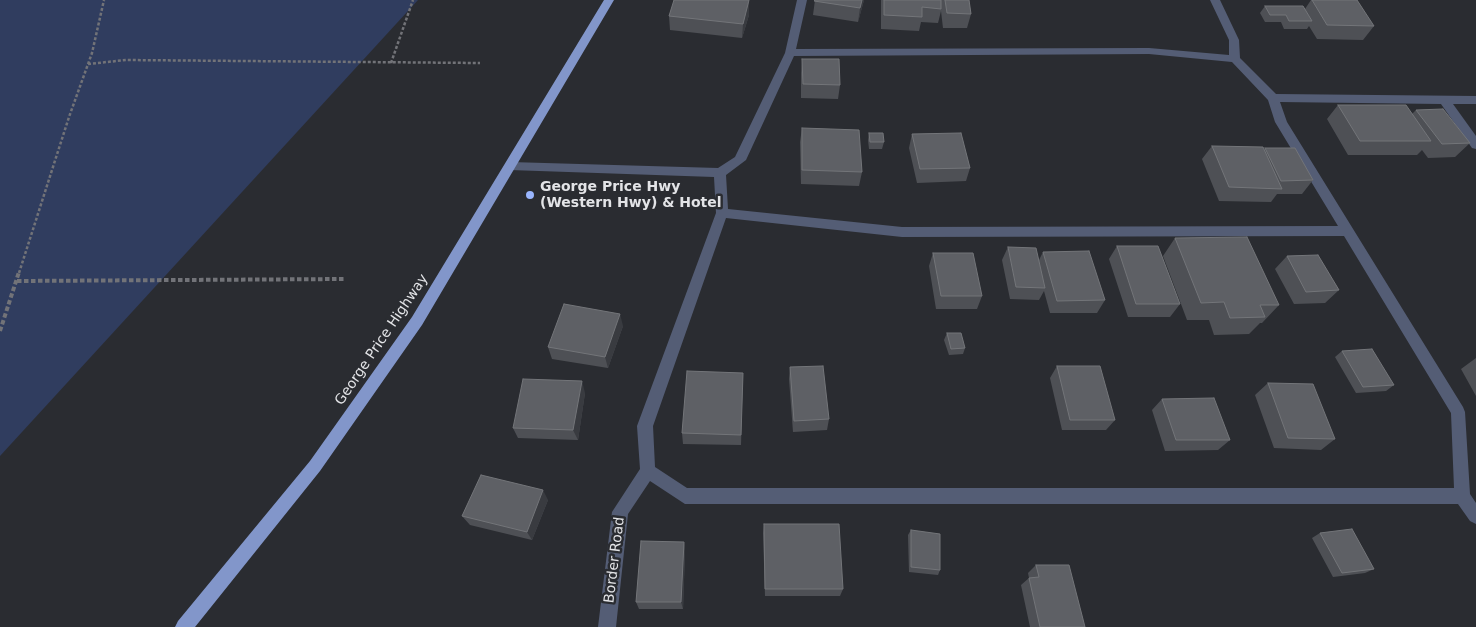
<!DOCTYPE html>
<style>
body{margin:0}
canvas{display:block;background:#2a2c31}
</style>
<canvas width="1476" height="627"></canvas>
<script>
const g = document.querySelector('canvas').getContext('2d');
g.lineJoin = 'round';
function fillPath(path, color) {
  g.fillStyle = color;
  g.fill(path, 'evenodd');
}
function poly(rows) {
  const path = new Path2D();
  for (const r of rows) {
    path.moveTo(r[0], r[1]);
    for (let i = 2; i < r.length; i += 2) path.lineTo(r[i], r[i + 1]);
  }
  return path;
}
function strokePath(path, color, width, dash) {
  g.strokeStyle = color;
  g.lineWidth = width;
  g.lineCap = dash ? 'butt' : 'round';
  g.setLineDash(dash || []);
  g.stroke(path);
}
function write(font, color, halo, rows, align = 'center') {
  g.font = font + ' "DejaVu Sans",sans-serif';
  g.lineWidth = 5;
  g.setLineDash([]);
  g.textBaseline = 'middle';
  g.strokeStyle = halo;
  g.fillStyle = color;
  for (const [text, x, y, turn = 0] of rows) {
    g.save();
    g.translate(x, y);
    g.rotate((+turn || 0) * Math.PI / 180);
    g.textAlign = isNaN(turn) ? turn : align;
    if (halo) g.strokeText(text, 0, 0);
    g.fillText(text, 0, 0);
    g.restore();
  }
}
fillPath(poly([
 [0,0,418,0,0,456]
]), '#303d5f');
strokePath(poly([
 [391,63,413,0],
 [88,64,126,60,480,63],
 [19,273,69,117,92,53,104,0]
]), '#727378', 2.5, [3, 2]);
strokePath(poly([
 [17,281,344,279],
 [0,331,19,272]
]), '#727378', 4, [4.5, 2.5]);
fillPath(poly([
 [797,0,807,0,796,49,1149,48,1229,55,1229,40,1210,0,1220,0,1239,40,1240,58,1276,94,1476,96,1476,104,1453,104,1476,136,1476,149,1472,148,1441,104,1280,102,1287,122,1463,407,1465,412,1470,494,1476,503,1476,524,1470,521,1458,504,685,504,650,481,628,514,616,627,598,627,612,512,640,469,637,426,716,213,714,177,510,170,504,166,510,162,718,168,735,157,785,53,797,0],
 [1149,54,1232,62,1268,100,1275,122,1338,226,902,227,728,209,726,175,746,160,794,56,1149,54],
 [726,218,902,237,1344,236,1451,413,1454,488,687,488,655,467,653,426,726,218]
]), '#545d75');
fillPath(poly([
 [604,0,614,0,422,325,320,471,195,627,175,627,178,621,310,461,412,317,604,0]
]), '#8296ca');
fillPath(poly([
 [815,0,864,0,858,22,813,15],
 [881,0,969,0,971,14,967,28,943,28,941,11,938,23,921,22,919,31,881,29],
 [1311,0,1344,0,1374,26,1363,40,1317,39,1309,26,1307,29,1284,29,1281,22,1265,22,1260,13,1265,6,1305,9],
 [749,15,742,38,670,30,669,16],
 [802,59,840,85,838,99,801,98,801,73],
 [1338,105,1412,114,1416,110,1470,143,1455,157,1428,158,1422,150,1417,155,1348,155,1327,119],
 [802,128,862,172,859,186,801,184,800,142],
 [869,133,884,142,882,149,869,149,868,140],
 [912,134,970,168,966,181,917,183,909,148],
 [1212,146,1264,150,1265,148,1313,180,1302,194,1277,194,1271,202,1219,201,1202,159],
 [1175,238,1279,305,1262,323,1260,323,1249,334,1214,335,1209,320,1187,320,1163,256],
 [1117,246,1180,304,1170,317,1128,317,1109,259],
 [1008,247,1039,260,1043,252,1105,300,1097,313,1050,313,1044,291,1039,300,1010,299,1002,260],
 [933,253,982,296,977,309,936,309,929,266],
 [1287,256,1339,290,1325,303,1294,304,1275,269],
 [623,326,608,368,552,359,548,347],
 [947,333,965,348,963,354,949,355,944,340],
 [1342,351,1394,385,1386,391,1356,393,1335,357],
 [1476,358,1476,396,1461,369],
 [1057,366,1115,420,1106,430,1062,430,1050,378],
 [790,367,829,419,827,430,793,432,789,379],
 [743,373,741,445,683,444,682,433],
 [1268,383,1335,439,1321,450,1274,448,1255,395],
 [585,393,578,440,518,438,513,428],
 [1162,399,1230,440,1218,450,1165,451,1152,410],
 [548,500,532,540,470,525,462,516],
 [764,524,843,589,840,596,765,596,763,533],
 [911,530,940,570,938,575,909,572,908,535],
 [1320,533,1374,569,1365,573,1333,577,1312,538],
 [684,542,685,551,683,609,639,609,636,602],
 [1036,565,1085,627,1030,627,1021,585,1029,578,1028,573]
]), '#4e5055');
fillPath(poly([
 [749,0,749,15,742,38,743,24],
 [862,0,864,0,858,22,860,8],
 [620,314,623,326,608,368,605,357],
 [582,381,585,393,578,440,573,430],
 [543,490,548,500,532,540,527,532],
 [684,542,685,551,683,609,681,602]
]), '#393b40');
const building = poly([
 [674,0,749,0,743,24,669,16,674,0],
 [815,0,862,0,860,8,814,1,815,0],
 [884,0,941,0,941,9,922,7,922,17,884,15,884,0],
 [945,0,969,0,971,14,947,13,945,0],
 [1312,0,1357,0,1374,26,1327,25,1312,0],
 [1265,6,1303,6,1312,21,1289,21,1286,15,1270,15,1265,6],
 [802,59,839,59,840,85,803,84,802,59],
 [1338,105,1406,105,1431,141,1360,141,1338,105],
 [1443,109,1470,143,1442,144,1416,110,1443,109],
 [802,128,859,130,862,172,802,170,802,128],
 [869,133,883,133,884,142,870,142,869,133],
 [961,133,970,168,920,169,912,134,961,133],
 [1212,146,1263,147,1282,189,1229,187,1212,146],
 [1265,148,1295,148,1313,180,1281,181,1265,148],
 [1247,237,1279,305,1260,305,1265,317,1230,318,1224,302,1201,303,1175,238,1247,237],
 [1117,246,1158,246,1180,304,1136,304,1117,246],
 [1008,247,1036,248,1045,288,1016,287,1008,247],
 [1089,251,1105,300,1057,301,1043,252,1089,251],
 [933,253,973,253,982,296,941,296,933,253],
 [1318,255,1339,290,1306,292,1287,256,1318,255],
 [564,304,620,314,605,357,548,347,564,304],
 [947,333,961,333,965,348,951,349,947,333],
 [1372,349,1394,385,1363,387,1342,351,1372,349],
 [823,366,829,419,794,421,790,367,823,366],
 [1057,366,1100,366,1115,420,1070,420,1057,366],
 [687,371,743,373,741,435,682,433,687,371],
 [523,379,582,381,573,430,513,428,523,379],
 [1268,383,1313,384,1335,439,1288,438,1268,383],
 [1214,398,1230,440,1176,440,1162,399,1214,398],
 [481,475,543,490,527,532,462,516,481,475],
 [764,524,839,524,843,589,765,589,764,524],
 [1352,529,1374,569,1342,573,1320,533,1352,529],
 [911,530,940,534,940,570,911,567,911,530],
 [641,541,684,542,681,602,636,602,641,541],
 [1036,565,1069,565,1085,627,1040,627,1029,578,1039,577,1036,565]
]);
fillPath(building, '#5e6065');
strokePath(building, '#737579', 1);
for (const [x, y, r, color] of [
 [530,195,5,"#99b5fd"]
]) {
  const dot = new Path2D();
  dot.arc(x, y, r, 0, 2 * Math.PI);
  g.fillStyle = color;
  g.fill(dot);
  strokePath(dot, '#2a2c31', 2);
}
write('bold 14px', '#e3e4e7', '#2a2c31', [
 ["George Price Hwy",540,187],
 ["(Western Hwy) & Hotel",540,203]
], 'left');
write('14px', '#e3e4e7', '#2a2c31', [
 ["George Price Highway",382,340,-56],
 ["Border Road",615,560,-83]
]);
</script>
